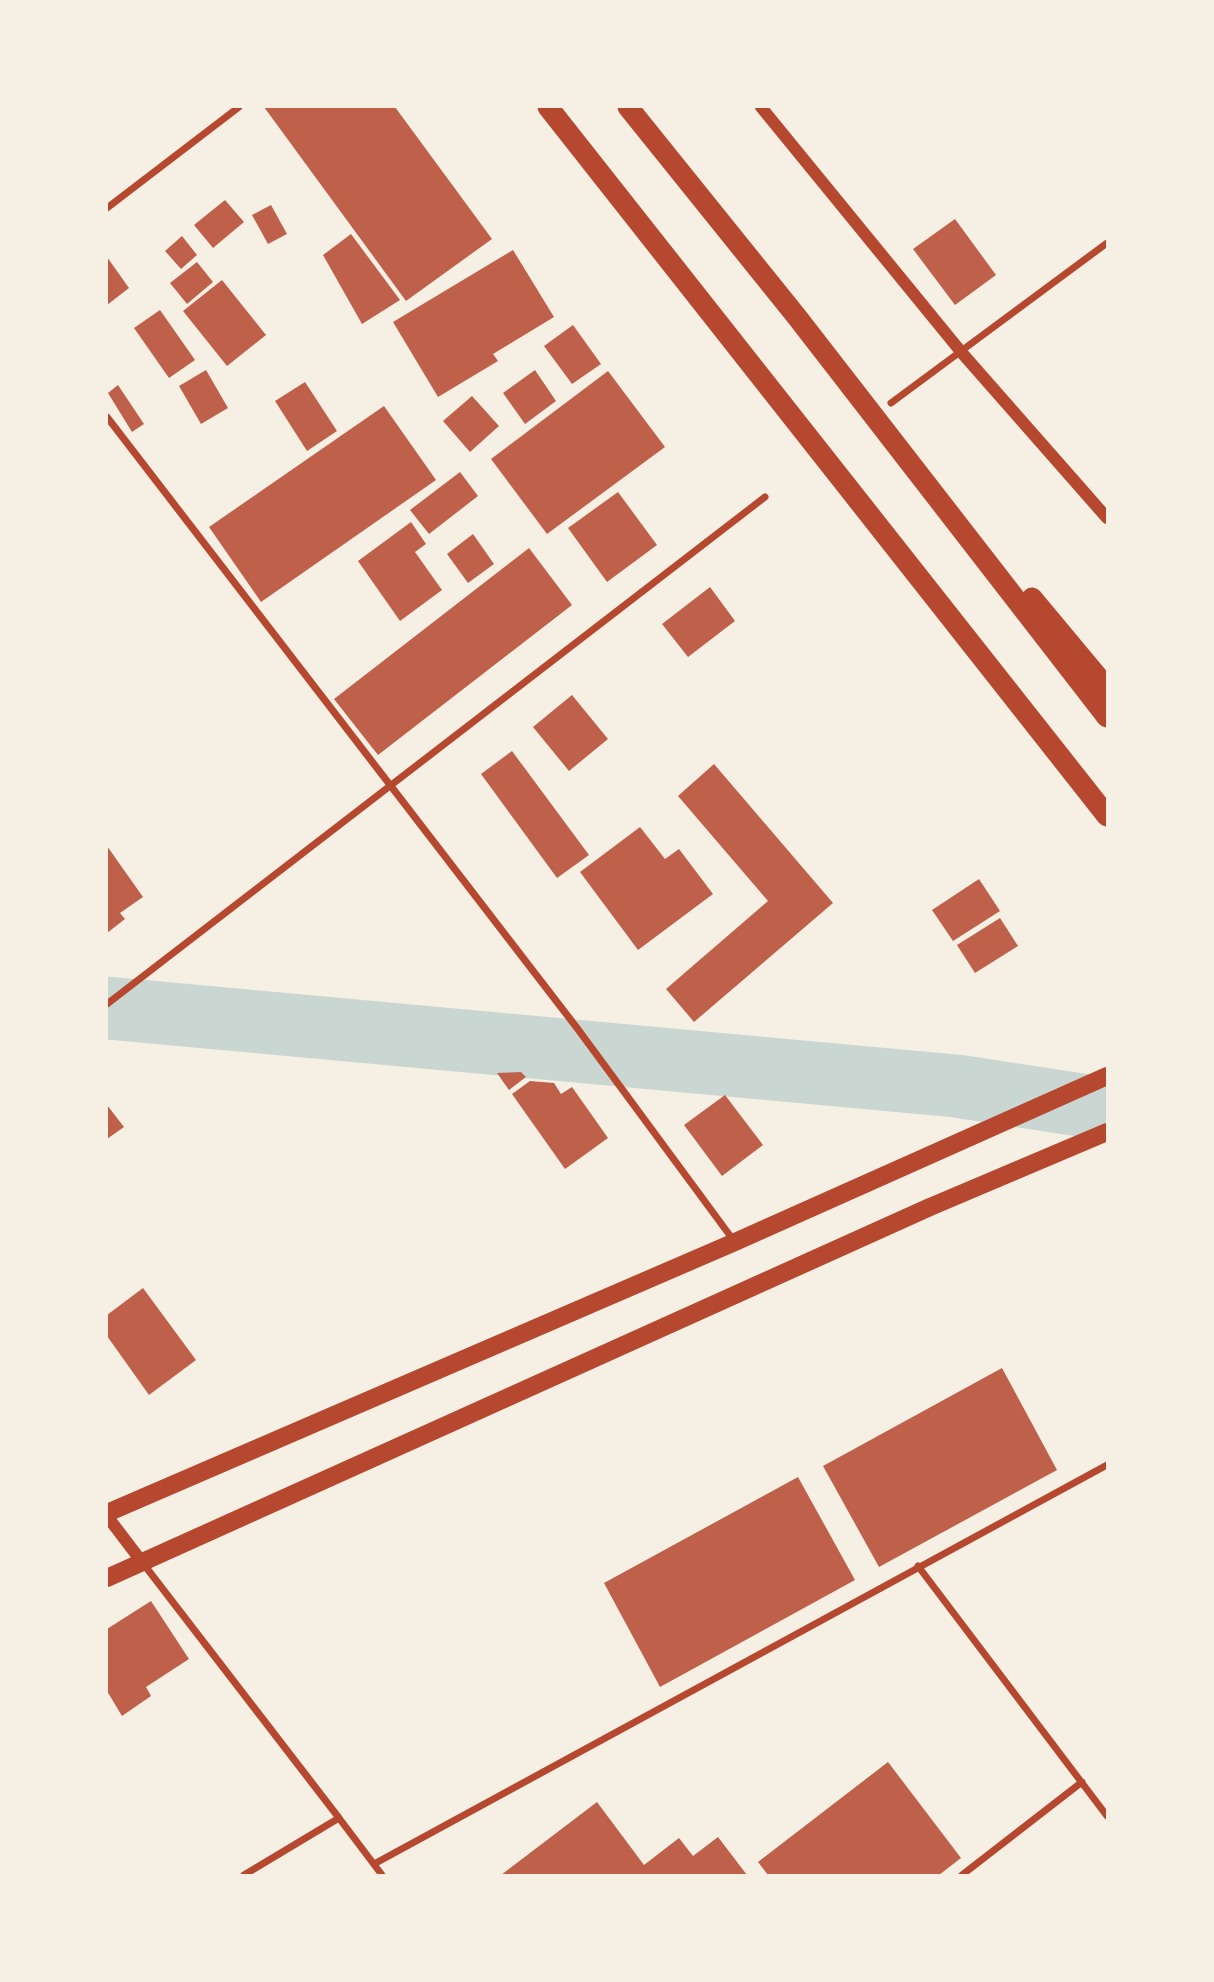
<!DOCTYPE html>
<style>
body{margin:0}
#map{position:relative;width:1214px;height:1982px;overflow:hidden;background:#f6efe4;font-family:Merriweather,serif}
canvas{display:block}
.frame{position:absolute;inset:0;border:108px solid #f6efe4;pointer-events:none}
</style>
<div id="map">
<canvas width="1214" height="1982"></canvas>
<div class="frame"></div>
</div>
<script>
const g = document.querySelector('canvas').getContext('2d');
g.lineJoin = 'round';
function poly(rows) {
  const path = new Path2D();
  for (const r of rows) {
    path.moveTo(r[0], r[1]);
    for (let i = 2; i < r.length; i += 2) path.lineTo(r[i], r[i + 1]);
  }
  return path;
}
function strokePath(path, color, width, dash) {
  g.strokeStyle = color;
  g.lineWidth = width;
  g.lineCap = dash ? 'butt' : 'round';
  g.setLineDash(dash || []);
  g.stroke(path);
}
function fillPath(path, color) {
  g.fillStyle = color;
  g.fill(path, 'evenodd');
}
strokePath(poly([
 [107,1008,956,1086,1107,1109]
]), '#c9d6d2', 63);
fillPath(poly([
 [264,107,395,107,492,239,406,301],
 [225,200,244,222,213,248,194,225],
 [271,205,287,234,268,244,252,215],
 [955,219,996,275,955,305,913,249],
 [351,234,400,300,362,324,323,255],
 [182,236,197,255,181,269,165,251],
 [513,250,554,317,493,354,498,361,438,397,393,322],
 [107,257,129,288,107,305],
 [197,262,213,282,187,304,170,283],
 [222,280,266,335,227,366,183,311],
 [160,310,195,360,169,378,134,328],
 [573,325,601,364,572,384,544,346],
 [206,370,228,408,201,424,179,386],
 [535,370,556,401,525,424,503,393],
 [608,371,665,447,547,534,491,459],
 [305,382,337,431,307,451,275,401],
 [118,385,144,424,132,432,108,393],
 [472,396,499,426,470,452,443,421],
 [384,406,436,480,261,602,209,527],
 [460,472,478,496,429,534,410,510],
 [618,492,657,545,607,582,568,528],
 [411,522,426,544,415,552,442,590,400,621,358,561],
 [473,534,494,564,468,583,447,554],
 [529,548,572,605,378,755,334,699],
 [710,587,735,621,688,657,662,624],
 [572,695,608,739,569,771,533,727],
 [512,751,589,855,557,878,481,774],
 [714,764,833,903,694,1022,666,989,768,901,678,796],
 [640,827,665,859,679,849,713,894,638,950,580,872],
 [107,846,143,897,120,913,125,919,107,933],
 [979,879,1000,911,953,941,932,910],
 [1000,918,1018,946,975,973,957,945],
 [521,1072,526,1077,509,1090,497,1073],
 [530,1081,554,1083,561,1094,572,1087,608,1138,565,1169,512,1094],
 [725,1095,763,1145,722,1176,684,1125],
 [107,1105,124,1127,107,1139],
 [143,1288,196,1360,149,1395,107,1336,107,1315],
 [1002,1368,1057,1470,879,1567,823,1466],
 [798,1477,855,1580,660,1687,604,1583],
 [151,1601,189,1659,146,1687,151,1696,122,1716,107,1691,107,1629],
 [888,1762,961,1858,939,1875,768,1875,758,1862],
 [597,1802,644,1865,679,1838,693,1856,718,1837,747,1875,501,1875]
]), '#bf614a');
strokePath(poly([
 [107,208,239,107],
 [891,403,1107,243],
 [107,417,577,1028,734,1241],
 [107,1004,765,497],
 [142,1562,339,1818,244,1875],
 [918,1566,1107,1816],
 [339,1818,382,1875],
 [374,1864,1107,1465],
 [962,1875,1082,1782]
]), '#b5482f', 7);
strokePath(poly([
 [761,107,962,353,1107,518],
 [107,1516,142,1562]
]), '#b5482f', 12);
strokePath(poly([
 [107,1513,735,1242,1107,1076],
 [107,1578,930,1207,1107,1132]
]), '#b5482f', 18);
strokePath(poly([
 [548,107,1107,816],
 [628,107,797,317,1107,717],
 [1032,598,1107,688]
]), '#b5482f', 21);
</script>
